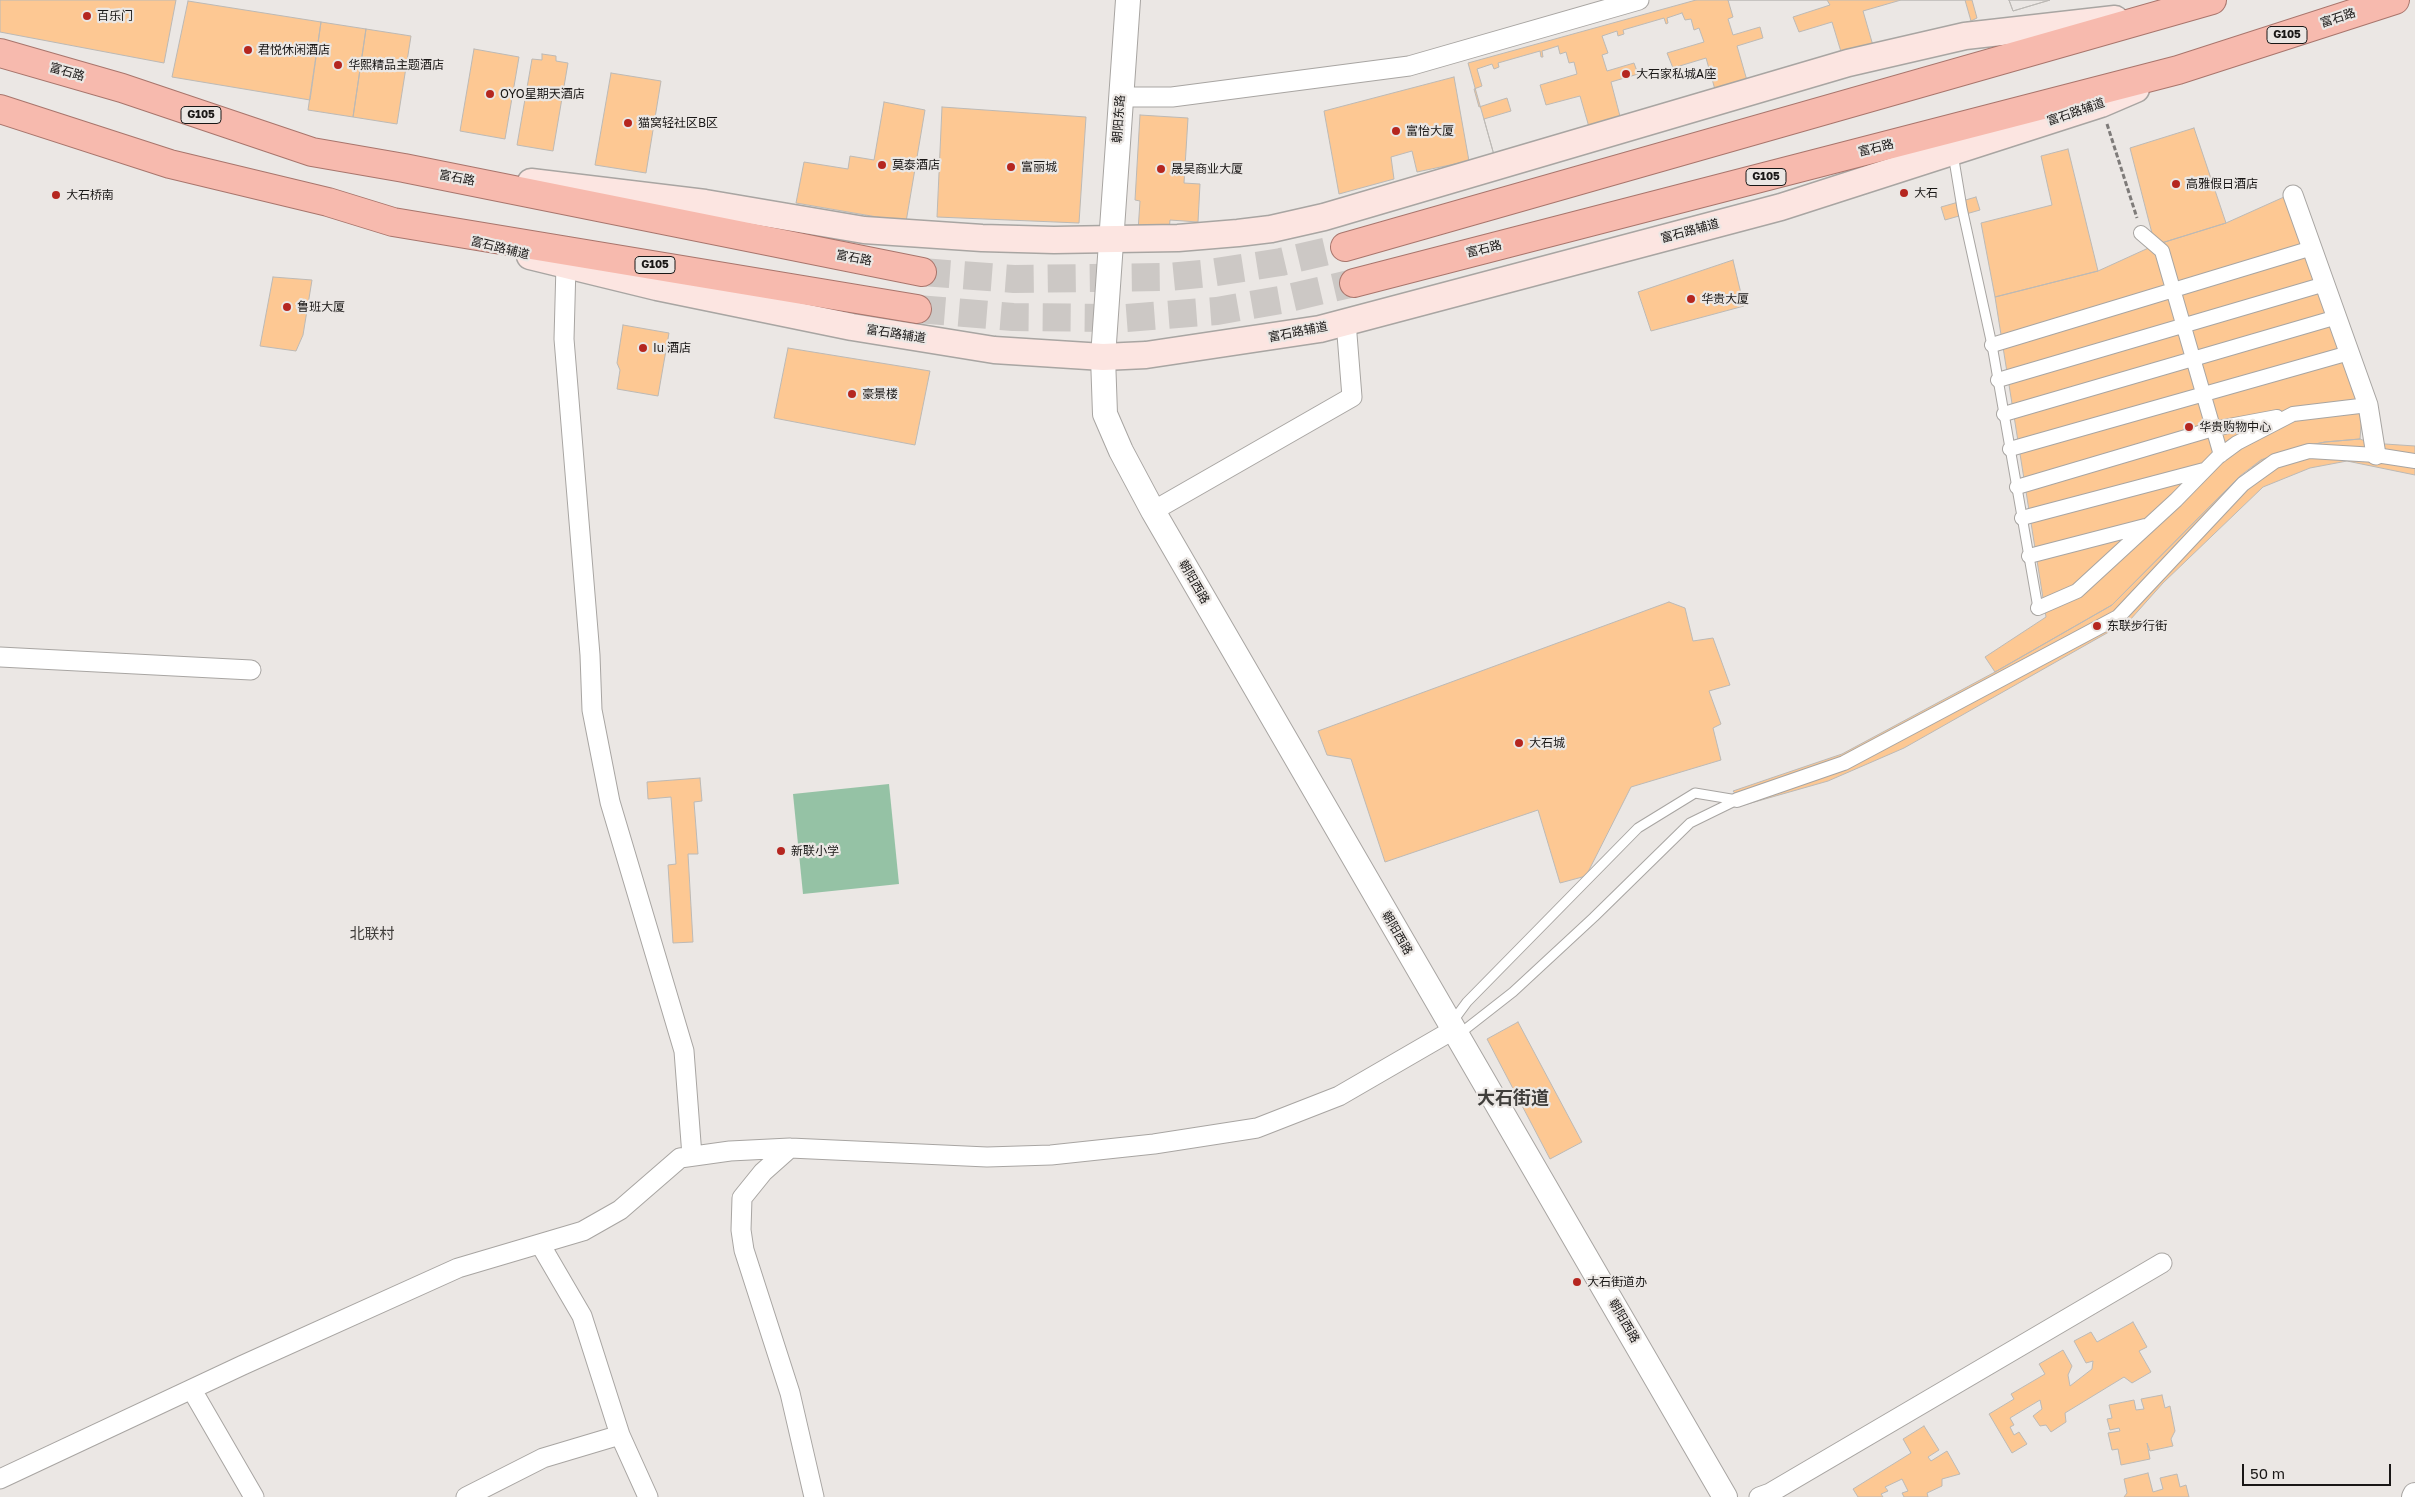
<!DOCTYPE html>
<meta charset="utf-8">
<style>
body{margin:0}
#map{position:relative;width:2415px;height:1497px;overflow:hidden;background:#ebe7e4;font-family:"Golos Text",sans-serif}
canvas{display:block}
.scale{position:absolute;left:2242px;top:1464px;width:149px;height:22px;box-sizing:border-box;border:2px solid #191716;border-top:0;padding-left:6px;font-size:15px;line-height:18px;white-space:nowrap;color:#191716;-webkit-text-stroke:4px #ebe7e4;paint-order:stroke}
</style>
<div id="map">
<canvas width="2415" height="1497"></canvas>
<div class="scale">50 m</div>
</div>
<script>
const g = document.querySelector('canvas').getContext('2d');
g.lineJoin = 'round';
function fillPath(path, color) {
  g.fillStyle = color;
  g.fill(path, 'evenodd');
}
function poly(rows) {
  const path = new Path2D();
  for (const r of rows) {
    path.moveTo(r[0], r[1]);
    for (let i = 2; i < r.length; i += 2) path.lineTo(r[i], r[i + 1]);
  }
  return path;
}
function strokePath(path, color, width, dash) {
  g.strokeStyle = color;
  g.lineWidth = width;
  g.lineCap = dash ? 'butt' : 'round';
  g.setLineDash(dash || []);
  g.stroke(path);
}
function write(font, color, halo, rows, align = 'center') {
  g.font = font + ' "Golos Text","Noto Sans SC",sans-serif';
  g.lineWidth = 4.5;
  g.setLineDash([]);
  g.textBaseline = 'middle';
  g.strokeStyle = halo;
  g.fillStyle = color;
  for (const [text, x, y, turn = 0] of rows) {
    g.save();
    g.translate(x, y);
    g.rotate((+turn || 0) * Math.PI / 180);
    g.textAlign = isNaN(turn) ? turn : align;
    if (halo) g.strokeText(text, 0, 0);
    g.fillText(text, 0, 0);
    g.restore();
  }
}
fillPath(poly([
 [889,784,899,884,803,894,793,794]
]), '#95c2a5');
const building = poly([
 [0,0,176,0,164,63,0,32,0,0],
 [1696,0,1972,0,1977,18,1971,21,1494,155,1468,63,1696,0],
 [1728,0,1827,0,1830,5,1793,17,1799,32,1832,22,1842,55,1748,84,1737,46,1763,38,1760,27,1733,35,1728,19,1733,17,1728,0],
 [1965,0,1971,21,1874,49,1863,11,1901,0,1965,0],
 [2009,0,2050,0,2013,11,2009,0],
 [2009,0,2050,0,2013,11,2009,0],
 [188,1,321,22,310,100,172,77,188,1],
 [1682,13,1685,20,1691,19,1694,30,1699,28,1704,42,1667,53,1673,68,1706,58,1716,93,1621,120,1611,82,1638,74,1634,63,1607,71,1602,55,1608,53,1602,36,1617,31,1618,36,1624,34,1623,30,1664,18,1666,24,1668,23,1667,18,1682,13],
 [321,22,366,29,353,117,308,110,321,22],
 [366,29,411,36,397,124,353,117,366,29],
 [1558,46,1560,54,1566,52,1569,63,1574,62,1577,74,1540,85,1546,105,1580,96,1589,127,1494,155,1484,119,1511,111,1507,98,1479,107,1474,89,1482,86,1477,69,1492,64,1494,69,1499,67,1498,63,1540,51,1541,57,1543,57,1542,51,1558,46],
 [474,49,519,57,505,139,460,131,474,49],
 [542,54,556,56,556,61,568,63,553,151,517,145,532,59,542,60,542,54],
 [611,73,661,81,646,173,595,165,611,73],
 [1454,77,1469,161,1417,172,1412,151,1391,157,1394,179,1339,194,1324,111,1454,77],
 [884,102,925,110,906,222,796,203,804,162,848,169,850,156,874,160,884,102],
 [942,107,1086,117,1079,223,937,217,942,107],
 [1140,115,1188,118,1184,183,1200,184,1198,222,1170,220,1169,232,1138,231,1140,201,1135,200,1140,115],
 [2194,128,2226,223,2155,245,2130,148,2194,128],
 [2068,149,2098,271,1995,297,1981,223,2052,205,2041,156,2068,149],
 [1976,197,1980,210,1945,220,1941,207,1976,197],
 [2284,197,2362,414,2360,439,2325,442,2291,449,2261,460,2240,476,2112,605,1995,672,1985,657,2046,617,1995,297,2098,271,2155,245,2226,223,2284,197],
 [1733,260,1744,306,1651,331,1638,292,1733,260],
 [273,277,312,280,303,335,296,351,260,346,273,277],
 [623,325,669,333,658,396,617,389,620,370,617,363,623,325],
 [788,348,930,371,915,445,774,418,788,348],
 [2360,439,2370,443,2415,446,2415,475,2347,461,2310,468,2263,487,2163,583,2130,620,2107,633,1904,748,1828,781,1744,805,1733,791,1842,754,1995,672,2112,605,2222,494,2261,460,2291,449,2325,442,2360,439],
 [1669,602,1685,608,1693,641,1713,638,1730,685,1709,691,1721,724,1713,728,1721,760,1631,787,1586,876,1560,883,1538,810,1385,862,1351,759,1327,755,1318,731,1669,602],
 [700,778,702,801,694,802,698,854,688,854,693,942,673,943,668,865,676,864,671,797,648,799,647,782,700,778],
 [1518,1022,1582,1142,1550,1159,1487,1039,1518,1022],
 [2133,1322,2147,1347,2139,1351,2151,1372,2132,1383,2124,1377,2065,1413,2066,1422,2051,1432,2046,1425,2040,1426,2033,1416,2042,1409,2040,1400,2010,1418,2014,1425,2010,1427,2014,1435,2019,1432,2027,1444,2012,1453,1989,1414,2014,1399,2011,1394,2045,1374,2039,1364,2063,1350,2072,1366,2068,1375,2070,1386,2092,1369,2093,1361,2086,1363,2074,1341,2091,1332,2097,1342,2133,1322],
 [2162,1395,2165,1408,2170,1406,2175,1431,2171,1439,2173,1446,2150,1451,2147,1443,2150,1459,2121,1465,2118,1449,2112,1450,2108,1433,2120,1431,2119,1428,2110,1430,2107,1419,2112,1418,2109,1405,2134,1400,2136,1410,2144,1409,2141,1399,2162,1395],
 [1924,1426,1939,1450,1928,1457,1931,1461,1947,1451,1960,1474,1942,1479,1942,1486,1927,1493,1928,1497,1904,1497,1902,1493,1908,1491,1902,1479,1885,1487,1888,1491,1881,1494,1883,1497,1858,1497,1853,1489,1911,1453,1903,1439,1924,1426],
 [2148,1473,2153,1492,2163,1489,2160,1478,2177,1474,2180,1487,2186,1485,2189,1497,2124,1497,2127,1493,2124,1479,2148,1473]
]);
fillPath(building, '#fdc893');
strokePath(building, '#bcb9b5', 1);
strokePath(poly([
 [922,272,1014,279,1169,277,1210,273,1281,262,1345,247],
 [917,309,1013,317,1126,318,1217,311,1280,300,1354,283]
]), '#ccc8c5', 28, [28, 14]);
const service = poly([
 [1953,154,1962,208,1992,345,2038,608],
 [1453,1021,1467,1002,1638,828,1695,793,1737,800],
 [1458,1035,1513,992,1594,917,1690,823,1737,800]
]);
const pedestrian = poly([
 [2141,233,2162,251,2221,455],
 [1992,345,2312,248],
 [1998,380,2325,284],
 [2004,414,2337,317],
 [2010,449,2349,353],
 [2017,487,2213,429,2277,417],
 [2022,518,2204,470],
 [2029,556,2145,526],
 [2038,608,2077,591,2176,500,2218,457,2237,443,2293,414,2368,405],
 [1737,800,1844,763,2118,617,2243,484,2275,461,2309,451,2376,455,2415,461]
]);
const minor = poly([
 [1121,97,1172,97,1409,66,1639,0],
 [2293,195,2368,405,2376,455],
 [566,265,564,339,590,655,592,710,610,802,684,1051,692,1156],
 [1153,511,1352,397,1346,322],
 [0,657,251,670],
 [790,1148,763,1172,742,1198,741,1230,744,1250,790,1393,814,1497],
 [540,1244,582,1316,620,1435],
 [192,1390,254,1497],
 [0,1479,243,1365,458,1268,583,1231,620,1210,680,1158,730,1151,790,1148,987,1157,1051,1155,1154,1144,1257,1128,1339,1096,1453,1030],
 [466,1497,543,1458,620,1435,648,1497],
 [1759,1497,1770,1493,2162,1263]
]);
const tertiary = poly([
 [1128,0,1103,357,1105,414,1121,451,1153,511,1725,1497],
 [2414,1497,2415,1495]
]);
const secondary = poly([
 [531,182,705,203,864,230,982,238,1054,240,1178,238,1238,233,1271,229,1324,217,1848,63,1965,36,2115,19],
 [530,256,657,287,852,327,994,350,1103,357,1146,355,1320,329,1781,207,2101,104,2136,89]
]);
const trunk = poly([
 [0,53,122,88,312,152,404,168,922,272],
 [0,109,170,164,328,202,393,222,917,309],
 [1345,247,2212,0],
 [1354,283,2178,70,2395,0]
]);
strokePath(service, '#a8a5a2', 11);
strokePath(pedestrian, '#a8a5a2', 16);
strokePath(minor, '#a8a5a2', 21);
strokePath(tertiary, '#a8a5a2', 26);
strokePath(secondary, '#a8a5a2', 29);
strokePath(trunk, '#a8756c', 30);
strokePath(poly([
 [2107,124,2137,218]
]), '#7e7b79', 3, [5, 2.5]);
strokePath(service, '#fff', 9);
strokePath(pedestrian, '#fff', 14);
strokePath(minor, '#fff', 19);
strokePath(tertiary, '#fff', 24);
strokePath(secondary, '#fce5e1', 26);
strokePath(trunk, '#f7baae', 28);
for (const [x, y, r, color] of [
 [87,16,5,"#b5261f"],
 [248,50,5,"#b5261f"],
 [338,65,5,"#b5261f"],
 [1626,74,5,"#b5261f"],
 [490,94,5,"#b5261f"],
 [628,123,5,"#b5261f"],
 [1396,131,5,"#b5261f"],
 [882,165,5,"#b5261f"],
 [1011,167,5,"#b5261f"],
 [1161,169,5,"#b5261f"],
 [2176,184,5,"#b5261f"],
 [1904,193,5,"#b5261f"],
 [56,195,5,"#b5261f"],
 [1691,299,5,"#b5261f"],
 [287,307,5,"#b5261f"],
 [643,348,5,"#b5261f"],
 [852,394,5,"#b5261f"],
 [2189,427,5,"#b5261f"],
 [2097,626,5,"#b5261f"],
 [1519,743,5,"#b5261f"],
 [781,851,5,"#b5261f"],
 [1577,1282,5,"#b5261f"]
]) {
  const dot = new Path2D();
  dot.arc(x, y, r, 0, 2 * Math.PI);
  g.fillStyle = color;
  g.fill(dot);
  strokePath(dot, '#ebe7e4', 2);
}
for (const [x, y, w] of [
 [2287,35,40],
 [201,115,40],
 [1766,177,40],
 [655,265,40]
]) {
  const box = new Path2D();
  box.roundRect(x - w / 2, y - 8.5, w, 17, 4);
  g.fillStyle = '#ebe7e4';
  g.fill(box);
  strokePath(box, '#191716', 1);
}
write('bold 11px', '#191716', null, [
 ["G105",2287,35],
 ["G105",201,115],
 ["G105",1766,177],
 ["G105",655,265]
]);
write('12px', '#191716', '#ebe7e4', [
 ["百乐门",97,16],
 ["君悦休闲酒店",258,50],
 ["华熙精品主题酒店",348,65],
 ["大石家私城A座",1636,74],
 ["OYO星期天酒店",500,94],
 ["猫窝轻社区B区",638,123],
 ["富怡大厦",1406,131],
 ["莫泰酒店",892,165],
 ["富丽城",1021,167],
 ["晟昊商业大厦",1171,169],
 ["高雅假日酒店",2186,184],
 ["大石",1914,193],
 ["大石桥南",66,195],
 ["华贵大厦",1701,299],
 ["鲁班大厦",297,307],
 ["Iu 酒店",653,348],
 ["豪景楼",862,394],
 ["华贵购物中心",2199,427],
 ["东联步行街",2107,626],
 ["大石城",1529,743],
 ["新联小学",791,851],
 ["大石街道办",1587,1282]
], 'left');
write('12px', '#191716', '#ebe7e4', [
 ["富石路",2338,18,-18],
 ["富石路",67,72,16],
 ["富石路辅道",2076,112,-19],
 ["朝阳东路",1119,119,-86],
 ["富石路",1876,148,-14],
 ["富石路",457,178,11],
 ["富石路辅道",1690,231,-15],
 ["富石路辅道",500,248,14],
 ["富石路",1484,249,-14],
 ["富石路",854,258,11],
 ["富石路辅道",1298,332,-11],
 ["富石路辅道",896,334,9],
 ["朝阳西路",1194,582,60],
 ["朝阳西路",1397,933,60],
 ["朝阳西路",1624,1321,60]
]);
write('15px', '#403e3b', '#ebe7e4', [
 ["北联村",372,934]
]);
write('bold 18px', '#403e3b', '#ebe7e4', [
 ["大石街道",1513,1098]
]);
</script>
